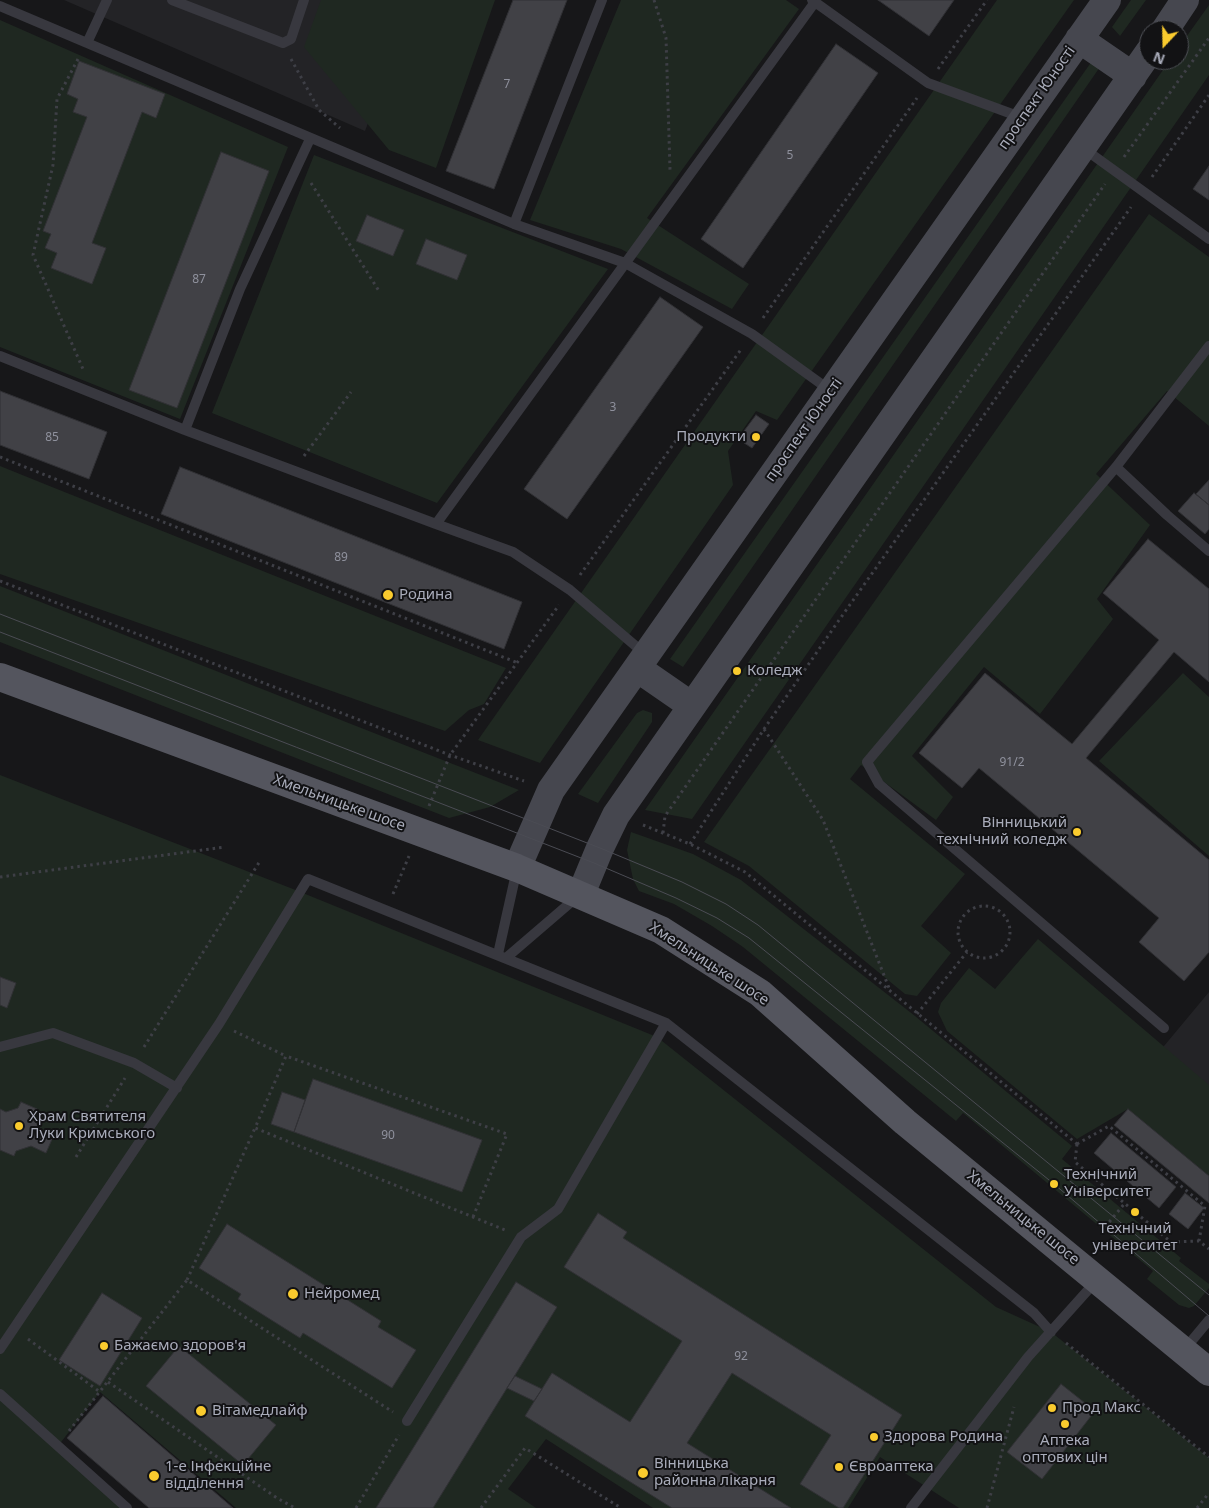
<!DOCTYPE html>
<meta charset="utf-8">
<style>
body{margin:0}
#map{position:relative;width:1209px;height:1508px;overflow:hidden;background:#171719;font-family:"Noto Sans",sans-serif}
canvas{display:block}
.north{position:absolute;left:1139px;top:20px;width:50px;height:50px;box-sizing:border-box;background:#121214;border:1px solid #4e5056;border-radius:50%;rotate:201deg;font-size:14px;font-weight:700;line-height:20px;text-align:center;color:#a9acba}
.north::after{content:'';display:block;margin:auto;width:18px;height:22px;background:#facb2e;clip-path:polygon(50% 0,100% 100%,50% 72%,0 100%)}
</style>
<div id="map">
<canvas width="1209" height="1508"></canvas>
<div class="north">N</div>
</div>
<script>
const g = document.querySelector('canvas').getContext('2d');
g.lineJoin = 'round';
function fillPath(path, color) {
  g.fillStyle = color;
  g.fill(path, 'evenodd');
}
function poly(rows) {
  const path = new Path2D();
  for (const r of rows) {
    if (r.length === 3) {
      path.moveTo(r[0] + r[2], r[1]);
      path.arc(r[0], r[1], r[2], 0, 2 * Math.PI);
      continue;
    }
    path.moveTo(r[0], r[1]);
    for (let i = 2; i < r.length; i += 2) path.lineTo(r[i], r[i + 1]);
  }
  return path;
}
function strokePath(path, color, width, dash) {
  g.strokeStyle = color;
  g.lineWidth = width;
  g.lineCap = dash ? 'butt' : 'round';
  g.setLineDash(dash || []);
  g.stroke(path);
}
function write(font, color, halo, rows, align = 'center') {
  g.font = font + ' "Noto Sans",sans-serif';
  g.lineWidth = 4;
  g.setLineDash([]);
  g.textBaseline = 'middle';
  g.strokeStyle = halo;
  g.fillStyle = color;
  for (const [text, x, y, turn = 0] of rows) {
    g.save();
    g.translate(x, y);
    g.rotate((+turn || 0) * Math.PI / 180);
    g.textAlign = isNaN(turn) ? turn : align;
    if (halo) g.strokeText(text, 0, 0);
    g.fillText(text, 0, 0);
    g.restore();
  }
}
fillPath(poly([
 [64,0,415,0,365,131],
 [1209,992,1209,1126,1144,1070]
]), '#232326');
fillPath(poly([
 [321,0,495,0,436,168,389,150,304,47],
 [621,0,786,0,799,9,647,218,749,284,732,309,621,249,530,220],
 [997,0,1074,0,777,420,756,411,728,451,733,485,540,763,478,740],
 [1131,0,1146,0,1120,36,1112,27],
 [1209,5,1209,75,692,819,645,810,1170,60,1179,60,1179,47],
 [0,20,288,147,180,419,0,347],
 [1092,61,1100,67,683,667,670,659],
 [314,155,608,269,437,503,212,413],
 [1149,214,1209,257,1209,426,1167,391,1096,474,1150,525,1097,599,1113,619,1040,714,984,667,912,756,953,797,936,820,861,765,850,779,965,874,921,926,951,953,917,996,905,994,749,866,704,842],
 [0,466,52,487,506,668,484,704,469,710,445,731,0,574],
 [0,586,519,790,490,807,449,818,0,642],
 [1183,673,1209,697,1209,856,1099,761],
 [643,710,652,713,652,722,598,803,578,794,637,713],
 [0,775,293,889,657,1037,996,1307,1051,1332,1209,1458,1209,1508,959,1508,880,1457,848,1508,653,1508,546,1439,508,1489,536,1508,236,1508,100,1392,58,1446,127,1508,0,1508],
 [631,832,693,854,741,880,915,1016,1072,1146,1062,1159,1181,1258,1179,1261,1209,1284,1209,1288,1194,1306,1189,1308,1179,1305,1147,1279,1153,1271,963,1113,956,1121,743,947,712,926,674,904,639,891,633,879,627,850],
 [1038,939,1209,1085,1209,1176,1128,1109,1077,1139,947,1031,938,1012,941,1003,969,968,995,989]
]), '#1f2821');
const building = poly([
 [513,0,567,0,494,189,446,171,513,0],
 [878,0,954,0,929,36,878,0],
 [836,44,878,73,743,268,701,239,836,44],
 [79,61,165,94,156,118,142,112,92,243,106,248,92,284,51,268,57,253,45,248,51,234,43,231,87,117,73,112,78,99,67,94,79,61],
 [221,152,269,171,177,408,129,390,221,152],
 [1209,166,1209,200,1193,189,1209,166],
 [367,215,404,230,393,256,356,241,367,215],
 [426,239,467,255,457,280,416,264,426,239],
 [660,297,703,327,567,519,524,489,660,297],
 [0,391,107,432,89,479,0,445,0,391],
 [756,415,769,424,752,448,738,439,756,415],
 [180,467,522,602,504,649,161,514,180,467],
 [1209,480,1209,505,1196,494,1209,480],
 [1194,493,1209,505,1209,529,1205,534,1178,511,1194,493],
 [1148,539,1209,589,1209,682,1174,652,1086,758,1209,860,1209,952,1184,981,1139,942,1159,918,979,768,962,788,919,753,985,673,1072,744,1159,640,1103,593,1148,539],
 [0,977,16,983,7,1008,0,1005,0,977],
 [313,1079,482,1140,462,1192,294,1132,313,1079],
 [282,1092,305,1100,294,1132,271,1124,282,1092],
 [21,1102,37,1109,34,1116,39,1130,53,1137,46,1153,31,1146,16,1151,14,1156,0,1150,0,1109,6,1112,18,1108,21,1102],
 [1128,1109,1209,1176,1209,1203,1114,1125,1128,1109],
 [1111,1133,1176,1187,1159,1208,1094,1153,1111,1133],
 [1185,1193,1204,1208,1188,1229,1169,1214,1185,1193],
 [598,1213,627,1232,623,1238,902,1415,843,1508,839,1508,800,1484,831,1435,732,1373,687,1443,791,1508,672,1508,525,1416,552,1373,630,1422,682,1341,564,1267,598,1213],
 [227,1224,381,1321,378,1327,416,1350,392,1388,303,1333,300,1338,238,1299,241,1294,199,1268,227,1224],
 [516,1282,557,1307,433,1508,376,1508,516,1282],
 [102,1293,142,1318,100,1386,59,1360,102,1293],
 [179,1346,276,1425,243,1465,146,1386,179,1346],
 [515,1376,542,1389,534,1401,507,1388,515,1376],
 [1061,1384,1095,1411,1042,1479,1007,1452,1061,1384],
 [103,1396,233,1508,149,1508,67,1438,103,1396]
]);
fillPath(building, '#414146');
strokePath(building, '#313135', 1);
strokePath(poly([
 [654,0,666,38,670,170],
 [78,59,57,99,53,165,33,255,83,369],
 [291,59,319,110,340,128],
 [938,69,987,0],
 [1124,157,1209,38],
 [1152,177,1209,95],
 [311,183,379,291],
 [763,318,917,98],
 [304,456,351,392],
 [0,457,518,663],
 [580,575,742,348],
 [0,581,450,755,524,781],
 [764,729,823,820,889,988],
 [429,806,450,755,559,605],
 [643,825,690,844,745,872,1077,1144],
 [663,833,665,816,1105,184],
 [690,844,764,729,837,623,1131,207],
 [0,877,225,847],
 [393,894,409,856],
 [984,932,26],
 [917,1014,967,952],
 [234,1031,286,1056],
 [144,1047,260,861],
 [1077,1144,1109,1126,1205,1206,1199,1241],
 [1077,1144,1075,1162,1171,1242,1199,1241,1209,1249],
 [76,1157,125,1078],
 [473,1217,507,1134,286,1056,255,1128,473,1217,505,1230],
 [1101,1232,1125,1203],
 [187,1280,255,1128],
 [28,1339,100,1392],
 [1066,1343,1209,1457],
 [108,1382,277,1498,295,1508],
 [69,1431,187,1280,393,1412],
 [356,1508,399,1435],
 [481,1508,525,1448,621,1508],
 [987,1508,1014,1407],
 [1197,1508,1209,1493]
]), '#3e3f46', 3, [2.5, 4]);
strokePath(poly([
 [172,0,283,43,291,39,304,0],
 [812,0,928,83,1023,118],
 [0,6,514,224,625,263,752,334,831,391],
 [87,43,107,0],
 [1083,148,1209,239],
 [514,224,602,0],
 [0,356,185,430,436,524,815,2],
 [185,430,240,289,310,139],
 [1116,467,1167,515,1209,551],
 [436,524,513,552,570,590,645,654],
 [498,954,517,869],
 [506,958,577,897],
 [1164,1028,879,784,867,762,1116,467,1209,346],
 [0,1047,53,1033,134,1063,177,1088],
 [0,1349,219,1024,308,879,666,1023,1034,1313,1051,1332],
 [1184,1350,1209,1320],
 [0,1394,127,1508],
 [407,1421,521,1237,558,1209,666,1023],
 [911,1508,1028,1357,1097,1280]
]), '#38383f', 10);
strokePath(poly([
 [1165,30,1185,0],
 [1079,39,1133,76],
 [637,668,692,706],
 [517,868,551,790,1107,0],
 [581,894,600,848,616,815,1149,52]
]), '#46474f', 28);
strokePath(poly([
 [0,677,517,868,661,930,760,993,905,1122,1209,1372]
]), '#54555e', 28);
strokePath(poly([
 [0,614,600,848,682,882,726,904,758,925,1209,1295],
 [0,632,594,863,676,898,717,918,749,938,1054,1184,1209,1316]
]), '#4b4c54', 1);
for (const [x, y, r, color] of [
 [756,437,5,"#facb2e"],
 [388,595,6,"#facb2e"],
 [737,671,5,"#facb2e"],
 [1077,832,5,"#facb2e"],
 [19,1126,5,"#facb2e"],
 [1054,1184,5,"#facb2e"],
 [1135,1212,5,"#facb2e"],
 [293,1294,6,"#facb2e"],
 [104,1346,5,"#facb2e"],
 [1052,1408,5,"#facb2e"],
 [201,1411,6,"#facb2e"],
 [1065,1424,5,"#facb2e"],
 [874,1437,5,"#facb2e"],
 [839,1467,5,"#facb2e"],
 [643,1473,6,"#facb2e"],
 [154,1476,6,"#facb2e"]
]) {
  const dot = new Path2D();
  dot.arc(x, y, r, 0, 2 * Math.PI);
  g.fillStyle = color;
  g.fill(dot);
  strokePath(dot, '#121214', 2);
}
write('12px', '#8f919d', null, [
 ["7",507,85],
 ["5",790,156],
 ["87",199,280],
 ["3",613,408],
 ["85",52,438],
 ["89",341,558],
 ["91/2",1012,763],
 ["90",388,1136],
 ["92",741,1357]
]);
write('15px', '#a9acba', '#121214', [
 ["проспект Юності",1037,98,-55],
 ["проспект Юності",804,430,-55],
 ["Хмельницьке шосе",339,803,20],
 ["Хмельницьке шосе",709,964,33],
 ["Хмельницьке шосе",1023,1218,39]
]);
write('15px', '#a9acba', '#121214', [
 ["Продукти",746,437,"right"],
 ["Родина",399,595],
 ["Коледж",747,671],
 ["Вінницький",1067,823,"right"],
 ["технічний коледж",1067,840,"right"],
 ["Храм Святителя",29,1117],
 ["Луки Кримського",29,1134],
 ["Технічний",1064,1175],
 ["Університет",1064,1192],
 ["Технічний",1135,1229,"center"],
 ["університет",1135,1246,"center"],
 ["Нейромед",304,1294],
 ["Бажаємо здоров'я",114,1346],
 ["Прод Макс",1062,1408],
 ["Вітамедлайф",212,1411],
 ["Здорова Родина",884,1437],
 ["Аптека",1065,1441,"center"],
 ["оптових цін",1065,1458,"center"],
 ["Вінницька",654,1464],
 ["районна лікарня",654,1481],
 ["1-е Інфекційне",165,1467],
 ["відділення",165,1484],
 ["Євроаптека",849,1467]
], 'left');
</script>
